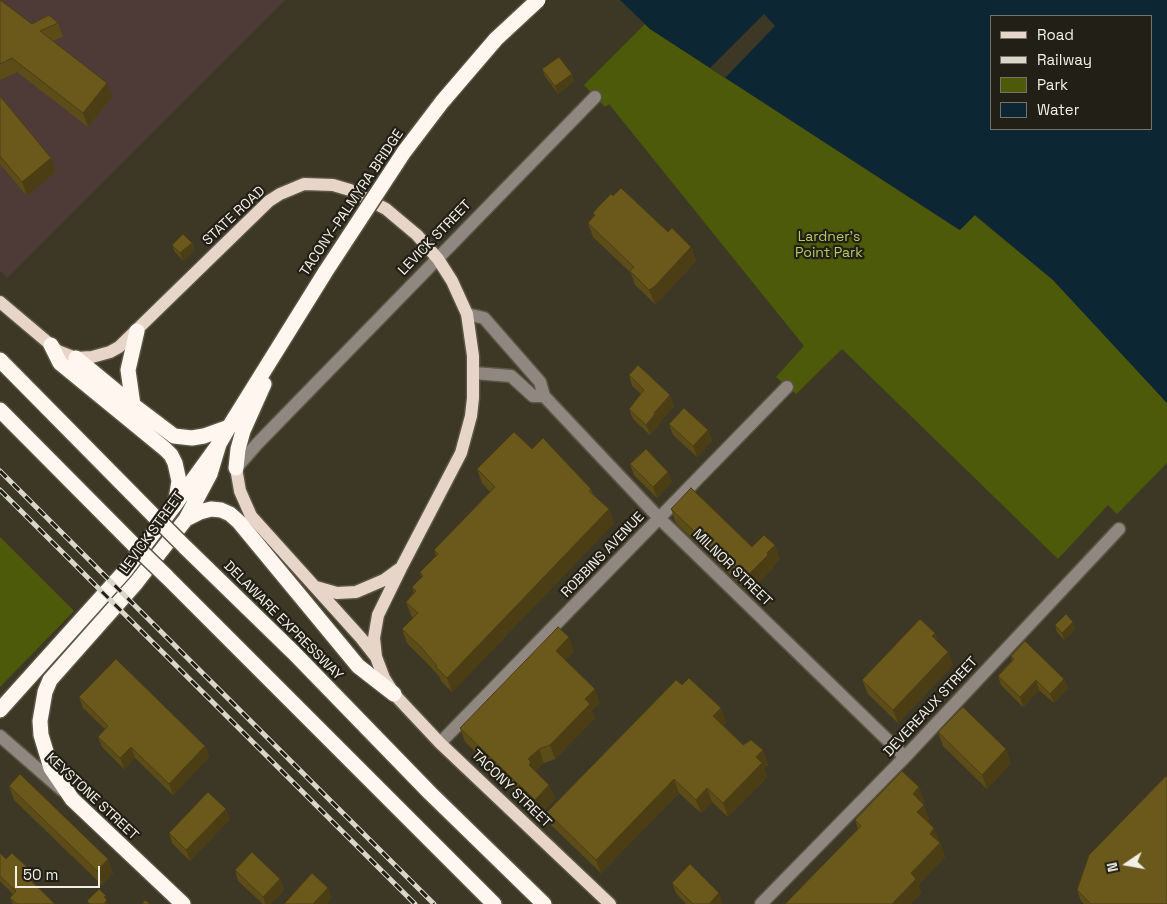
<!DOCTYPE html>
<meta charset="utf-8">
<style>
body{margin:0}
#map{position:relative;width:1167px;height:904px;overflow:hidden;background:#3d3826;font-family:"Space Grotesk",sans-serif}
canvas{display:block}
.legend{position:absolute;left:990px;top:15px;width:162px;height:115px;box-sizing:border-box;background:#221f17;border:1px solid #757269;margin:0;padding:6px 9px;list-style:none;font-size:15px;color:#f2efe4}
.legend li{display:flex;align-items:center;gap:10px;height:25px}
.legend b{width:25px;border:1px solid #757269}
.north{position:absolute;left:1102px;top:839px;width:50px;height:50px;-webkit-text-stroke:4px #221f17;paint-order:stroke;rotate:258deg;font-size:14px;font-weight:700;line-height:20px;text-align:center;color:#f2efe4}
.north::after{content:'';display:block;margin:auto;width:18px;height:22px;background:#f2efe4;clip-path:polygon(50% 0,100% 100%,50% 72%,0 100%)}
.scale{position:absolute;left:15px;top:866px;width:85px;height:22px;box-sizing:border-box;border:2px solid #f2efe4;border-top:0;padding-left:6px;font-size:15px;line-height:18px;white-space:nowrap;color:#f2efe4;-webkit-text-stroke:4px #221f17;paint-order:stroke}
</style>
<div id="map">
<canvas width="1167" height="904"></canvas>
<ul class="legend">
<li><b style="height:6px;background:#e6d5c8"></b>Road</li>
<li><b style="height:6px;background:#d9d6ca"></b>Railway</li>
<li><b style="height:14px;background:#4d5a09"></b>Park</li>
<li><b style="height:14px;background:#0d2634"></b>Water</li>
</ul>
<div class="north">N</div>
<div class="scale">50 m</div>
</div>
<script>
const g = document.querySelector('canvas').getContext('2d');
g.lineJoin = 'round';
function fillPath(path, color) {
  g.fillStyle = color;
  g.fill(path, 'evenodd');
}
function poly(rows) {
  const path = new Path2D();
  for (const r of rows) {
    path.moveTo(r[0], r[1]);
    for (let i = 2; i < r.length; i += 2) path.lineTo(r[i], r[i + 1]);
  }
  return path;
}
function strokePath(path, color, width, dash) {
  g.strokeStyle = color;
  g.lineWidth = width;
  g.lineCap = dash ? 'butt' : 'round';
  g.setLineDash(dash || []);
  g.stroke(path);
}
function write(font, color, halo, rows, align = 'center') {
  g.font = font + ' "Space Grotesk",sans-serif';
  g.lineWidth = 4.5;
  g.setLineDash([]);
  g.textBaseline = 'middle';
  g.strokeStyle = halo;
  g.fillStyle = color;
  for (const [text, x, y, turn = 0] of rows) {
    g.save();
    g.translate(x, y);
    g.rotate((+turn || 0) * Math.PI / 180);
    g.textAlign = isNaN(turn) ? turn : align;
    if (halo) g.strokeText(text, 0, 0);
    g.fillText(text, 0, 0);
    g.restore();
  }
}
fillPath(poly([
 [0,0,285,0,7,278,0,271]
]), '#4e3a36');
fillPath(poly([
 [645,24,650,29,959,230,974,215,1053,280,1167,403,1167,463,1117,514,1108,505,1058,559,842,349,796,394,776,377,804,346,609,104,605,107,584,85],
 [0,537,74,611,0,687]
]), '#4d5a09');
fillPath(poly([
 [620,0,1167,0,1167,403,1053,280,975,215,960,230,650,29],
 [991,16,1151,16,1151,129,991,129]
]), '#0d2634');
fillPath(poly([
 [764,14,775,26,725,78,710,68]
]), '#3d3826');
const minor = poly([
 [467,314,484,318,540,382,544,396,659,518,905,757],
 [474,373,511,376,533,396,544,396],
 [236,468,258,443,595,97],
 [0,736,62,790],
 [440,743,787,387],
 [761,904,905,757,1119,529]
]);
const major = poly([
 [0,302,58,351,76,358,92,357,110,352,119,347,269,201,280,194,304,184,333,185,350,190,386,209,417,235,438,259,452,281,467,314,473,356,473,398,471,416,461,453,401,568,378,615,374,638,376,657,384,678,394,694,440,743,610,904],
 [236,468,240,491,251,516,361,638,376,657],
 [316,587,337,593,356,592,384,580,399,569]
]);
const highway = poly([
 [51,345,60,363,165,449,171,455,175,463,179,481,176,500],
 [76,358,133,405,174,436,192,438,204,436,229,427],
 [0,360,154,516],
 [133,405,128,370,137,331],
 [0,410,134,545],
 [236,468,238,449,243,431,264,384],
 [186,519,200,512,211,509,221,510,230,514,239,522,358,666,394,694],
 [185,547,294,653,430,793,544,904],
 [166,576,494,904],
 [0,710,125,571,174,506,219,444,229,427,326,271],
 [183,904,72,799,51,768,41,735,40,721,45,692,50,680,136,583,186,519,210,474,219,444]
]);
strokePath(minor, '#5a5544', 15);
strokePath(major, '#5a5544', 15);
strokePath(highway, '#5a5544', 18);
strokePath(minor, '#8f8780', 12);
strokePath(major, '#e6d5c8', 12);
strokePath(highway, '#fff6f0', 15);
const rail = poly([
 [0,471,434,904],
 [0,490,415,904]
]);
strokePath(rail, '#d9d6ca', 5);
strokePath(rail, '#221f17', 3, [9]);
const highwayBridge = poly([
 [326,271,404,152,442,102,496,39,538,0],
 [154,516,185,547],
 [134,545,166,576]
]);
strokePath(highwayBridge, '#5a5544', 18, []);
strokePath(highwayBridge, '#fff6f0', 15);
fillPath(poly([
 [0,0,32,24,58,23,63,37,53,41,112,97,88,127,17,72,0,80],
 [542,69,572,74,574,81,558,94,545,76],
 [0,96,51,158,56,172,27,196,0,164],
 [613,196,691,247,696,261,659,301,655,304,635,285,631,273,593,237,588,223,594,216,593,213],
 [192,243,195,250,183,261,175,252,172,245],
 [629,375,674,406,659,423,659,425,650,435,633,419,629,409,641,394,632,386],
 [669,424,708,430,712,441,697,457,673,435],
 [532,449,591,489,593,494,609,509,614,523,452,692,441,681,439,676,425,661,407,643,402,629,414,618,411,615,406,602,414,592,412,587,422,578,420,572,436,556,434,550,490,492,482,483,477,469],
 [630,464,668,472,672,482,657,498,634,475],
 [671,509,752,547,780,559,773,566,773,568,749,593,676,523],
 [1055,625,1075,629,1064,640,1057,632],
 [938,642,948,652,953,665,898,723,868,694,862,680],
 [574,651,565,660,600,703,592,710,595,718,555,759,544,763,535,771,549,785,555,799,540,814,465,742,460,728],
 [1011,656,1064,679,1068,688,1054,703,1039,690,1023,707,1001,685,998,676,1012,660],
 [682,685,726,722,723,725,743,745,768,764,764,768,767,777,728,817,712,802,701,813,679,793,601,873,552,826,547,812],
 [79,697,205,746,209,757,173,795,135,758,124,769,102,747,98,737,105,729,83,708],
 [938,732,1011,763,987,789,943,746],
 [9,786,108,859,113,873,102,885,14,800],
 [919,787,924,801,922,803,929,819,927,821,940,842,945,857,918,885,921,893,910,904,785,904,858,829,855,820],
 [230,819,190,861,172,843,169,833],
 [0,853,6,859,30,875,28,878,55,904,13,904,10,898,13,894,0,881],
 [235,870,280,879,284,890,270,904,263,904,238,881],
 [672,883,723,904,686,904,676,893],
 [1077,890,1167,904,1084,904,1081,901]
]), '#5c4d18');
fillPath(poly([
 [572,74,574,81,558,94,555,86],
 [107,83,112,97,88,127,83,113],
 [51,158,56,172,27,196,22,182],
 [192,243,195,250,183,261,180,253],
 [691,247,696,261,659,301,655,304,649,290],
 [670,395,674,406,659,423,659,425,650,435,646,425,654,413],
 [708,430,712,441,697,457,693,446],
 [668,472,672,482,657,498,653,487],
 [609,509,614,523,452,692,447,678],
 [775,545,780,559,773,566,773,568,749,593,744,579],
 [1073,622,1075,629,1064,640,1062,633],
 [935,633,940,647,932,636],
 [569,637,574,651,561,665,556,651],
 [948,652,953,665,898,723,893,710],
 [1064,679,1068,688,1054,703,1050,694],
 [1036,680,1039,690,1023,707,1020,697],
 [595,689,600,703,592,710,595,718,555,759,550,745,585,699],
 [721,708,726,722,718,730,713,716],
 [205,746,209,757,173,795,169,784],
 [131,747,135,758,124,769,120,758],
 [539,749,544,763,535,772,529,765,528,759],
 [1006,749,1011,763,987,789,982,775],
 [763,750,768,764,764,768,767,777,728,817,723,803,756,757],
 [674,779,679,793,601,873,596,860],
 [549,785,555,799,540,814,535,800],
 [919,787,924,801,918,808,913,794],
 [707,788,712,802,701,813,696,800],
 [924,805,929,819,922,826,917,812],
 [226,809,230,819,190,861,186,850],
 [934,828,940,842,935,848,930,834],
 [940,843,945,857,918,885,921,893,910,904,892,904,911,873],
 [108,859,113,873,102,885,97,871],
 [28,868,30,875,26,880,23,873],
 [280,879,284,890,270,904,265,904,263,897],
 [328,888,332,898,327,904,313,904],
 [719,893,723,904,709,904],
 [106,896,107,901,109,904,104,904,104,897]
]), '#4b3e14');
const building = poly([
 [0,0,32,24,49,15,58,23,40,31,107,83,83,113,12,58,0,64,0,0],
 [559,57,572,74,555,86,542,69,559,57],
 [0,96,51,158,22,182,0,156,0,96],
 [621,188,668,232,672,228,691,247,654,287,649,290,630,271,634,267,588,223,595,215,593,213,599,206,611,194,613,196,621,188],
 [183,234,192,243,180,253,172,245,183,234],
 [638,365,670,395,654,413,655,414,646,425,629,409,644,390,629,375,638,365],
 [684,408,708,430,693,446,669,424,684,408],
 [514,432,532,449,543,438,591,489,589,491,609,509,447,678,436,667,437,666,421,647,402,629,418,613,406,602,416,591,412,587,423,576,420,572,438,554,434,550,495,487,477,469,514,432],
 [646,449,668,472,653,487,630,464,646,449],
 [691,488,752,547,764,535,775,545,767,553,768,555,744,579,671,509,691,488],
 [1066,614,1073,622,1062,633,1055,625,1066,614],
 [920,619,935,633,932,636,948,652,893,710,862,680,920,619],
 [558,627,569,637,556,651,595,689,585,699,590,704,550,745,539,749,528,759,531,762,529,765,549,785,535,800,460,728,558,627],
 [1025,641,1064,679,1050,694,1036,680,1020,697,998,676,1014,659,1011,656,1025,641],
 [116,659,205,746,169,784,131,747,120,758,98,737,108,726,79,697,116,659],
 [689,678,721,708,713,716,743,745,751,740,763,750,756,757,762,763,723,803,707,788,696,800,674,779,596,860,547,812,676,680,682,685,689,678],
 [963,707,1006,749,982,775,938,732,963,707],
 [902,771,919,787,913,794,924,805,917,812,934,828,930,834,940,843,911,873,916,879,892,904,785,904,861,826,855,820,902,771],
 [20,774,108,859,97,871,9,786,20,774],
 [1167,775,1167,904,1091,904,1077,890,1089,855,1167,775],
 [208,792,226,809,186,850,169,833,208,792],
 [252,852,280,879,263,897,235,870,252,852],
 [0,853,6,859,12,853,28,868,23,873,55,904,17,904,10,898,16,891,0,876,0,853],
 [690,864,719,893,709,904,693,904,672,883,690,864],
 [312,873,328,888,313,904,284,904,312,873],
 [99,889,106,896,104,897,107,900,104,904,90,904,87,901,99,889],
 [145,900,150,904,142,904,145,900]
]);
fillPath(building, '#6b591c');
strokePath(building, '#4b3e14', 1);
write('14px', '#f2efe4', '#221f17', [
 ["TACONY–PALMYRA BRIDGE",352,203,-56],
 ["STATE ROAD",234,216,-43],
 ["LEVICK STREET",435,238,-46],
 ["LEVICK STREET",152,533,-54],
 ["ROBBINS AVENUE",603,555,-46],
 ["MILNOR STREET",732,568,44],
 ["DELAWARE EXPRESSWAY",283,621,45],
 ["DEVEREAUX STREET",931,707,-47],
 ["TACONY STREET",511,789,44],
 ["KEYSTONE STREET",92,797,43]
]);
write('14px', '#b4ca62', '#221f17', [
 ["Lardner's",829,237],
 ["Point Park",829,253]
]);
</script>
